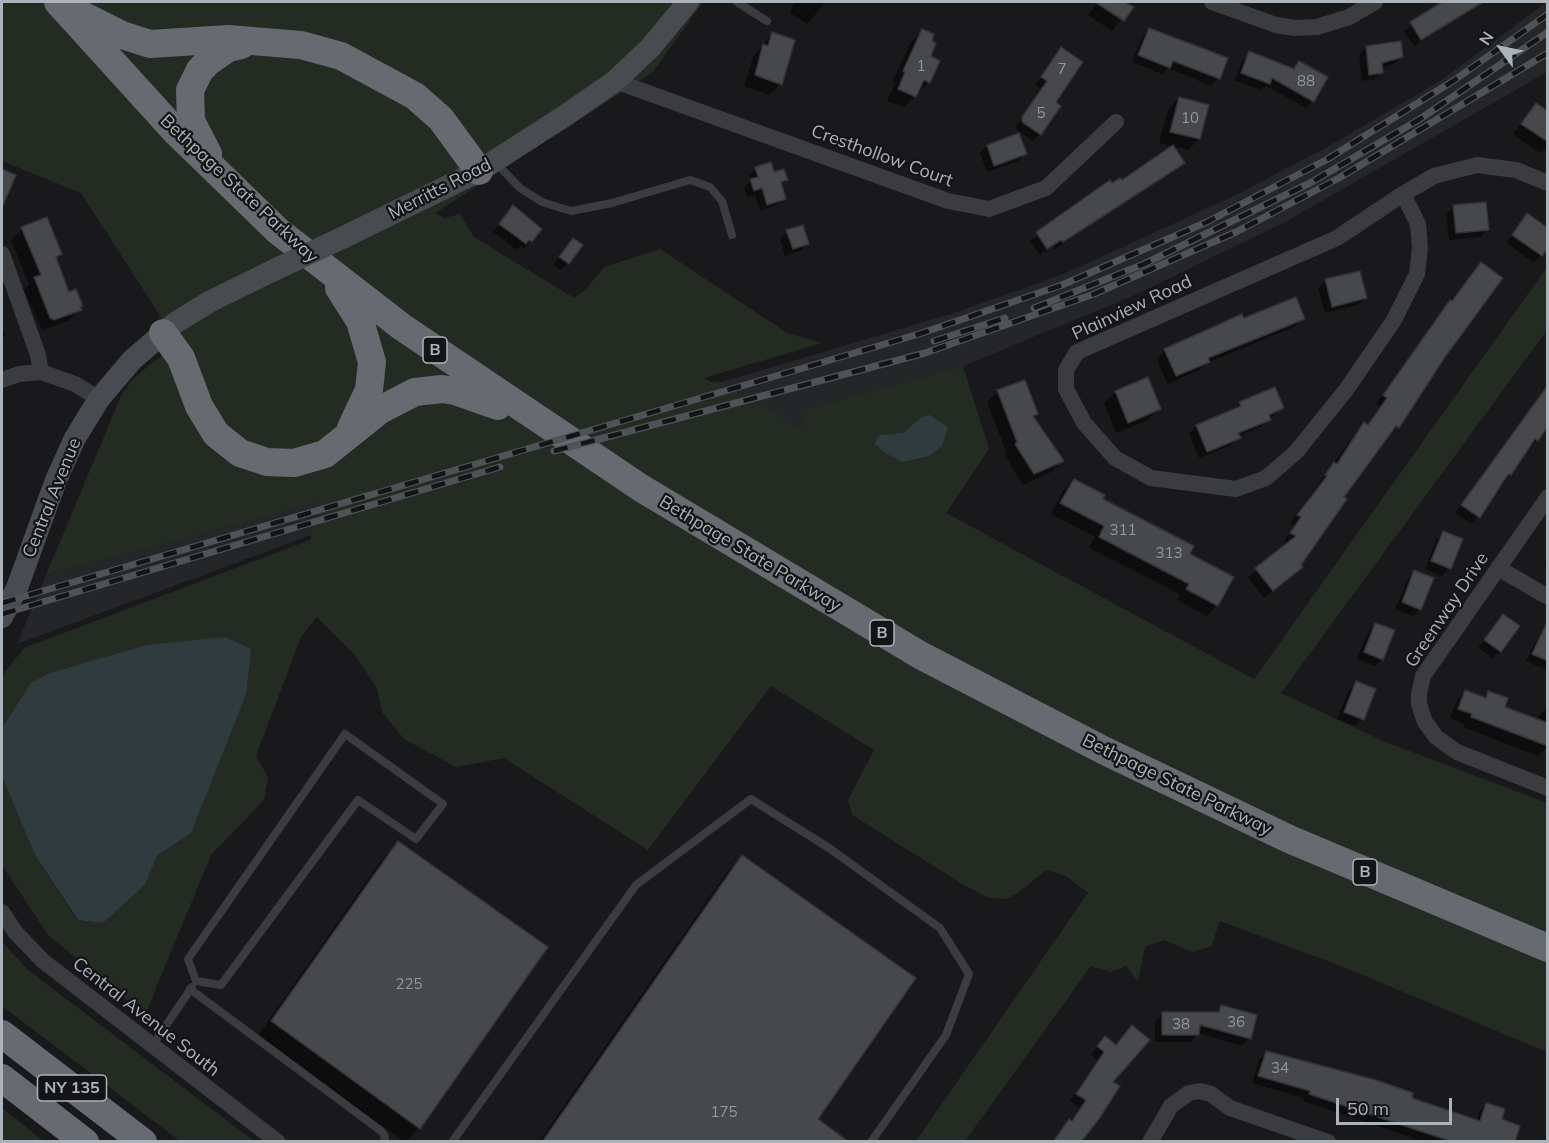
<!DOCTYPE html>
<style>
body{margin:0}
#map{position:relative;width:1549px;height:1143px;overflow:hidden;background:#19191b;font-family:Mulish,sans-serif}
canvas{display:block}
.frame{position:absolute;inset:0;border:3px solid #acb3ba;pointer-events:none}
.north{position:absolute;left:1471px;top:18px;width:60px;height:60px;-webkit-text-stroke:4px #141416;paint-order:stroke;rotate:303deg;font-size:16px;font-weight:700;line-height:24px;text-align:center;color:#acb3ba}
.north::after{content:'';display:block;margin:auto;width:21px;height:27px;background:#acb3ba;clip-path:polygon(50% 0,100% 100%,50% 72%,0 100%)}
.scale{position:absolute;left:1336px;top:1098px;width:116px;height:27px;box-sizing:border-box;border:3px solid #acb3ba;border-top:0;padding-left:8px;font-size:18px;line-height:21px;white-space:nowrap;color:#acb3ba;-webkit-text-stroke:4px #141416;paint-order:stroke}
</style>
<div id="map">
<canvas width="1549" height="1143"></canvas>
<div class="frame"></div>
<div class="north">N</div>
<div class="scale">50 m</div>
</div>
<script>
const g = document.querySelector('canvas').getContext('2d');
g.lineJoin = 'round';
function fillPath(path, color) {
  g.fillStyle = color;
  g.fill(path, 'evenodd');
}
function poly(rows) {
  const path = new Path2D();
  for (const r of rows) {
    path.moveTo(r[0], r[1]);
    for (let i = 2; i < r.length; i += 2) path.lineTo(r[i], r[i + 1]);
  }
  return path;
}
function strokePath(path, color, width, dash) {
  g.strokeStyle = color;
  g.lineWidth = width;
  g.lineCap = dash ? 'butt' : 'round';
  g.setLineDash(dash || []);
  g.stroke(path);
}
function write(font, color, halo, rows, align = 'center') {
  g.font = font + ' Mulish,sans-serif';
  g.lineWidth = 4.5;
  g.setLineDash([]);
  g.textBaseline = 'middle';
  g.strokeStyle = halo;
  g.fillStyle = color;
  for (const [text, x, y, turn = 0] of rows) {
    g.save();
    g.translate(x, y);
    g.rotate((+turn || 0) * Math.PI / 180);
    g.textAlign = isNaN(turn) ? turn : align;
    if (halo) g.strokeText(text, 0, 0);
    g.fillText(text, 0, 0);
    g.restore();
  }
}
fillPath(poly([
 [1547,2,1547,72,1287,221,1135,295,963,366,805,409,802,430,601,418,954,313,1066,273,1236,195,1329,146,1440,81],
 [562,463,311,535,17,644,46,575,319,501]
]), '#252628');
fillPath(poly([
 [2,2,703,2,653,72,435,213,444,218,460,214,474,237,574,298,585,290,604,267,660,249,787,333,822,343,704,378,710,382,721,382,801,430,805,409,963,366,989,449,946,513,1254,679,1547,267,1547,330,1281,693,1383,741,1547,803,1547,1052,1341,966,1220,921,1211,947,1192,952,1164,940,1145,947,1138,981,1126,966,1111,972,1091,966,965,1141,916,1141,1088,893,1066,876,1046,870,1018,893,1006,899,989,898,964,885,852,815,848,800,874,750,771,686,648,850,504,758,456,767,404,739,382,712,377,688,354,654,317,617,301,637,256,756,268,777,264,800,211,855,145,1015,48,935,2,865,2,774,35,855,77,920,103,923,145,885,157,856,191,833,31,684,2,728,2,676,24,648,310,540,319,502,46,575,121,396,132,380,154,361,179,345,81,193,2,161],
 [2,942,28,970,254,1141,180,1141,2,1006],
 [2,1108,37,1136,44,1141,2,1141]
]), '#242b23');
fillPath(poly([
 [930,415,948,427,942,446,929,456,903,462,885,453,875,444,876,438,881,435,903,433,922,417],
 [225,637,251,649,246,694,191,833,157,856,145,885,103,923,78,920,35,855,2,776,2,728,31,683,50,673,147,645]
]), '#303b3f');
fillPath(poly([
 [794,2,825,2,808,24,790,13],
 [1098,2,1135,2,1112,31,1088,15],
 [1443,2,1482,2,1414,46,1404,31],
 [1149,30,1218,78,1211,86,1168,68,1162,74,1132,62,1142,37],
 [923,31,929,57,929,82,904,107,887,101,895,83,892,82,911,42],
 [773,33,781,84,769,95,744,86,753,57],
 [1367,47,1401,57,1394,64,1381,68,1382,72,1374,79,1362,81,1359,54],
 [1061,49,1054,103,1040,134,1033,141,1016,129,1016,126,1041,89,1035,85],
 [1250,53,1292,70,1299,63,1313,101,1306,108,1266,86,1262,91,1235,80,1242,61],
 [1179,98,1199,139,1188,150,1159,143,1168,110],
 [1536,105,1548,113,1548,148,1540,153,1513,134],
 [988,146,1025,154,1018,161,987,172,980,153],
 [1183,162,1055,249,1053,246,1040,255,1030,241,1112,185],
 [756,168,786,180,780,186,784,198,777,205,760,211,755,195,747,197,744,188,750,181,749,176],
 [1454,207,1488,229,1481,237,1449,240,1446,214],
 [506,215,531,241,524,249,521,246,517,250,493,232],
 [1528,215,1548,246,1534,263,1506,243],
 [22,229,60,254,55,259,69,294,80,309,69,320,42,331,24,290,29,284,11,240],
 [787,232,808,244,800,251,785,256,780,239],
 [566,248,568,263,561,270,553,265],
 [1481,264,1443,356,1398,427,1389,434,1342,497,1299,565,1301,567,1264,598,1248,577,1288,544,1284,541,1294,526,1290,523,1356,432,1364,424,1367,426,1381,407,1376,404,1443,309],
 [1326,281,1365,298,1358,305,1325,313,1318,288],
 [1303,318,1294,327,1207,363,1199,370,1167,384,1157,359,1165,350,1243,320],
 [2,326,5,336,2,339],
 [1548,386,1548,420,1537,440,1472,524,1455,513],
 [998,391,1036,414,1032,418,1062,461,1051,472,1023,485,1005,456,1007,454,987,402],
 [1116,392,1159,409,1148,420,1116,433,1104,403],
 [1240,403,1282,408,1262,426,1238,436,1232,445,1199,458,1189,433,1196,426,1233,410],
 [1074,481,1188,554,1217,605,1207,616,1177,600,1180,594,1089,548,1095,537,1051,514,1063,491],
 [1444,532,1461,539,1449,568,1442,576,1425,569,1436,540],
 [1548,558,1548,568,1544,566],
 [1415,572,1420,609,1413,616,1395,609,1408,579],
 [1503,616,1500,651,1493,658,1478,648],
 [1376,624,1382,659,1375,666,1357,659,1368,632],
 [1542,635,1548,638,1548,671,1526,661,1535,643],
 [1356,683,1363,719,1355,726,1337,719,1349,690],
 [1465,692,1483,698,1489,692,1503,708,1535,720,1545,710,1548,711,1548,746,1538,756,1463,727,1464,724,1450,718,1456,701],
 [399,843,419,1128,405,1142,257,1037,383,858],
 [742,857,815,1120,846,1142,539,1142,727,872],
 [1221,1007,1249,1038,1242,1046,1198,1033,1191,1042,1155,1042,1155,1021,1163,1013,1214,1014],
 [1098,1046,1126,1066,1111,1082,1080,1142,1053,1142,1080,1108,1070,1101,1097,1060,1091,1054],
 [1266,1052,1476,1121,1479,1112,1486,1104,1514,1139,1522,1142,1425,1142,1303,1101,1304,1098,1252,1083,1259,1060]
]), '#0007');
const building = poly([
 [1095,2,1125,2,1134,7,1124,21,1095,2],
 [1442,2,1483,2,1421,40,1410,22,1442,2],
 [1149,28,1228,58,1220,79,1173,61,1170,68,1138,55,1149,28],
 [922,29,934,34,932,41,936,43,931,56,940,61,930,83,924,80,916,97,898,89,905,72,903,71,922,29],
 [772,32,795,40,782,85,755,75,763,44,768,46,772,32],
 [1401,41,1403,57,1382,63,1383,73,1369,75,1366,46,1401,41],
 [1061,47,1083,62,1056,102,1061,106,1041,135,1022,122,1022,117,1047,81,1041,77,1061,47],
 [1249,51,1294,69,1299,61,1328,77,1314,102,1272,78,1270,84,1241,73,1249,51],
 [1179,97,1209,105,1200,139,1170,132,1179,97],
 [1536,103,1548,111,1548,142,1521,124,1536,103],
 [1019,133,1027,154,994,166,987,145,1019,133],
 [1173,145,1185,163,1063,242,1061,240,1047,249,1036,232,1110,180,1112,183,1120,178,1122,180,1173,145],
 [771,162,774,172,784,169,788,180,781,182,786,199,767,205,762,188,754,191,750,179,758,177,755,167,771,162],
 [2,169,16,175,2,208,2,169],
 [1486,202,1489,230,1456,233,1453,205,1486,202],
 [513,205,542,229,532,242,529,240,526,244,499,224,513,205],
 [1527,213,1548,228,1548,249,1542,256,1512,235,1527,213],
 [47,217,62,254,56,257,69,292,76,289,83,306,80,306,82,310,54,320,50,318,34,277,41,275,21,227,47,217],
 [803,225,809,244,793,249,786,230,803,225],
 [573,238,583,245,569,264,559,257,573,238],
 [1481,262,1503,278,1445,357,1399,428,1396,426,1344,497,1347,499,1301,565,1303,567,1273,591,1255,568,1296,536,1290,533,1301,517,1297,515,1327,476,1325,475,1334,462,1337,464,1364,422,1368,425,1387,398,1383,395,1450,300,1452,301,1481,262],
 [1360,271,1367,298,1332,307,1325,279,1360,271],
 [1296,297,1305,319,1208,358,1210,362,1176,376,1164,349,1242,314,1244,318,1296,297],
 [1148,377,1161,409,1128,423,1115,391,1148,377],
 [1025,380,1038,414,1033,416,1064,461,1034,474,1015,444,1017,442,997,390,1025,380],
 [1548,385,1548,426,1538,441,1535,439,1511,475,1509,474,1505,479,1480,518,1461,505,1548,385],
 [1275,387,1284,408,1269,415,1271,420,1238,433,1241,438,1207,452,1196,425,1241,406,1239,402,1275,387],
 [1074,479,1105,495,1103,499,1194,546,1190,554,1234,577,1218,606,1186,589,1189,584,1099,537,1104,526,1060,503,1074,479],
 [1443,531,1463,539,1451,569,1431,561,1443,531],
 [1414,570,1434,578,1421,610,1402,602,1414,570],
 [1503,614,1520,626,1501,652,1484,640,1503,614],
 [1548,620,1548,661,1532,654,1548,620],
 [1375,623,1395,630,1383,660,1364,652,1375,623],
 [1356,681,1376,689,1364,720,1344,712,1356,681],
 [1465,690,1486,698,1488,691,1508,698,1505,707,1548,723,1548,746,1471,717,1472,714,1458,709,1465,690],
 [398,841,548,947,420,1129,271,1021,398,841],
 [742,855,916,978,818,1119,849,1142,542,1142,742,855],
 [1221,1005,1257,1015,1251,1039,1200,1025,1199,1035,1162,1035,1162,1012,1219,1012,1221,1005],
 [1132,1025,1150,1040,1113,1082,1120,1086,1099,1119,1081,1142,1053,1142,1069,1119,1072,1121,1086,1100,1076,1094,1104,1052,1097,1046,1105,1036,1116,1045,1132,1025],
 [1266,1051,1376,1080,1413,1093,1412,1098,1480,1121,1486,1103,1505,1109,1502,1119,1520,1126,1515,1142,1453,1142,1309,1094,1310,1091,1258,1076,1266,1051]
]);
fillPath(building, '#46484b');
strokePath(building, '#333437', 1.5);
strokePath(poly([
 [737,2,767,21],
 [495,162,520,188,542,202,571,211,612,203,690,180,710,187,722,201,732,235],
 [345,734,443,804,416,839,358,800,221,985,196,981,188,959,345,734],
 [190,989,381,1131,385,1136,384,1142],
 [152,1046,192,987],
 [452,1142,636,885,751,799,829,848,940,928,969,974,946,1035,871,1142]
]), '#3a3c40', 8);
strokePath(poly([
 [1212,2,1276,25,1295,28,1317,27,1349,17,1375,2],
 [615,81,948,201,989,209,1046,188,1116,122],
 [1403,194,1418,224,1420,248,1417,274,1394,320,1346,390,1296,452,1266,478,1236,489,1151,478,1115,458,1084,423,1066,389,1066,370,1077,352,1337,238,1403,194,1434,176,1477,165,1516,170,1548,183],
 [2,254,38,355,41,372],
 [2,380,19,374,41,372,75,384,99,399],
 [1548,497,1423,676,1419,694,1419,704,1425,722,1436,737,1457,752,1548,788],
 [1498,568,1548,597],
 [2,912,16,933,43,961,278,1142],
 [1150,1142,1171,1106,1189,1093,1200,1091,1211,1094,1230,1108,1328,1142]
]), '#3a3c40', 16);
strokePath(poly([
 [344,237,479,171,566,115,615,81,650,48,688,2],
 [2,617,17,588,56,480,75,438,99,399,132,360,175,323,209,302,272,271]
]), '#484c50', 22);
strokePath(poly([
 [58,2,176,132,278,231,402,327,641,488,920,655,1105,751,1289,839,1548,948],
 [74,11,122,35,150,44,228,39,301,45,341,56,415,96,441,119,479,171],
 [208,154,191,121,190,90,200,70,208,62,228,48,241,45],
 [339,288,360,321,372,362,369,390,351,428],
 [163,333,181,358,199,406,216,434,240,453,267,462,294,463,325,454,380,410,415,392,442,389,455,391,498,406],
 [2,1034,143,1142],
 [2,1078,85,1142]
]), '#676b71', 28);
const rail = poly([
 [1034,308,1144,264,1310,183,1420,119,1548,32],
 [934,341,1005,318],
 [554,451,925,353,1094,294,1236,232,1339,178,1548,53],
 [2,603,919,334,1062,285,1207,222,1326,160,1453,81,1548,14],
 [2,614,500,467]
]);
strokePath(rail, '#4f5357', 7);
strokePath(rail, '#141416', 4.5, [14]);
strokePath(poly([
 [272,271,344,237]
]), '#484c50', 22);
write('15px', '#92989e', null, [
 ["1",921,66],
 ["7",1062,69],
 ["88",1306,81],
 ["5",1041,113],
 ["10",1190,118],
 ["311",1123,530],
 ["313",1169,553],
 ["225",409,984],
 ["36",1236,1022],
 ["38",1181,1024],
 ["34",1280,1068],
 ["175",724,1112]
]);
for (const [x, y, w] of [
 [435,350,24],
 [882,633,24],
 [1365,872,24],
 [72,1088,69]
]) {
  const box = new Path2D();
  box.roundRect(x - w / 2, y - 13, w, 26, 4.5);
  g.fillStyle = '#141416';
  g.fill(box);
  strokePath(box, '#acb3ba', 1.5);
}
write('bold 16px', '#acb3ba', null, [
 ["B",435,350],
 ["B",882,633],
 ["B",1365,872],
 ["NY 135",72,1088]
]);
write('18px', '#acb3ba', '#141416', [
 ["Cresthollow Court",882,156,20],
 ["Bethpage State Parkway",239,189,43],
 ["Merritts Road",440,189,-27],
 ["Plainview Road",1132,308,-25],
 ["Central Avenue",52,498,-68],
 ["Bethpage State Parkway",750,554,31],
 ["Greenway Drive",1447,610,-56],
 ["Bethpage State Parkway",1177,785,26],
 ["Central Avenue South",146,1017,38]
]);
</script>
